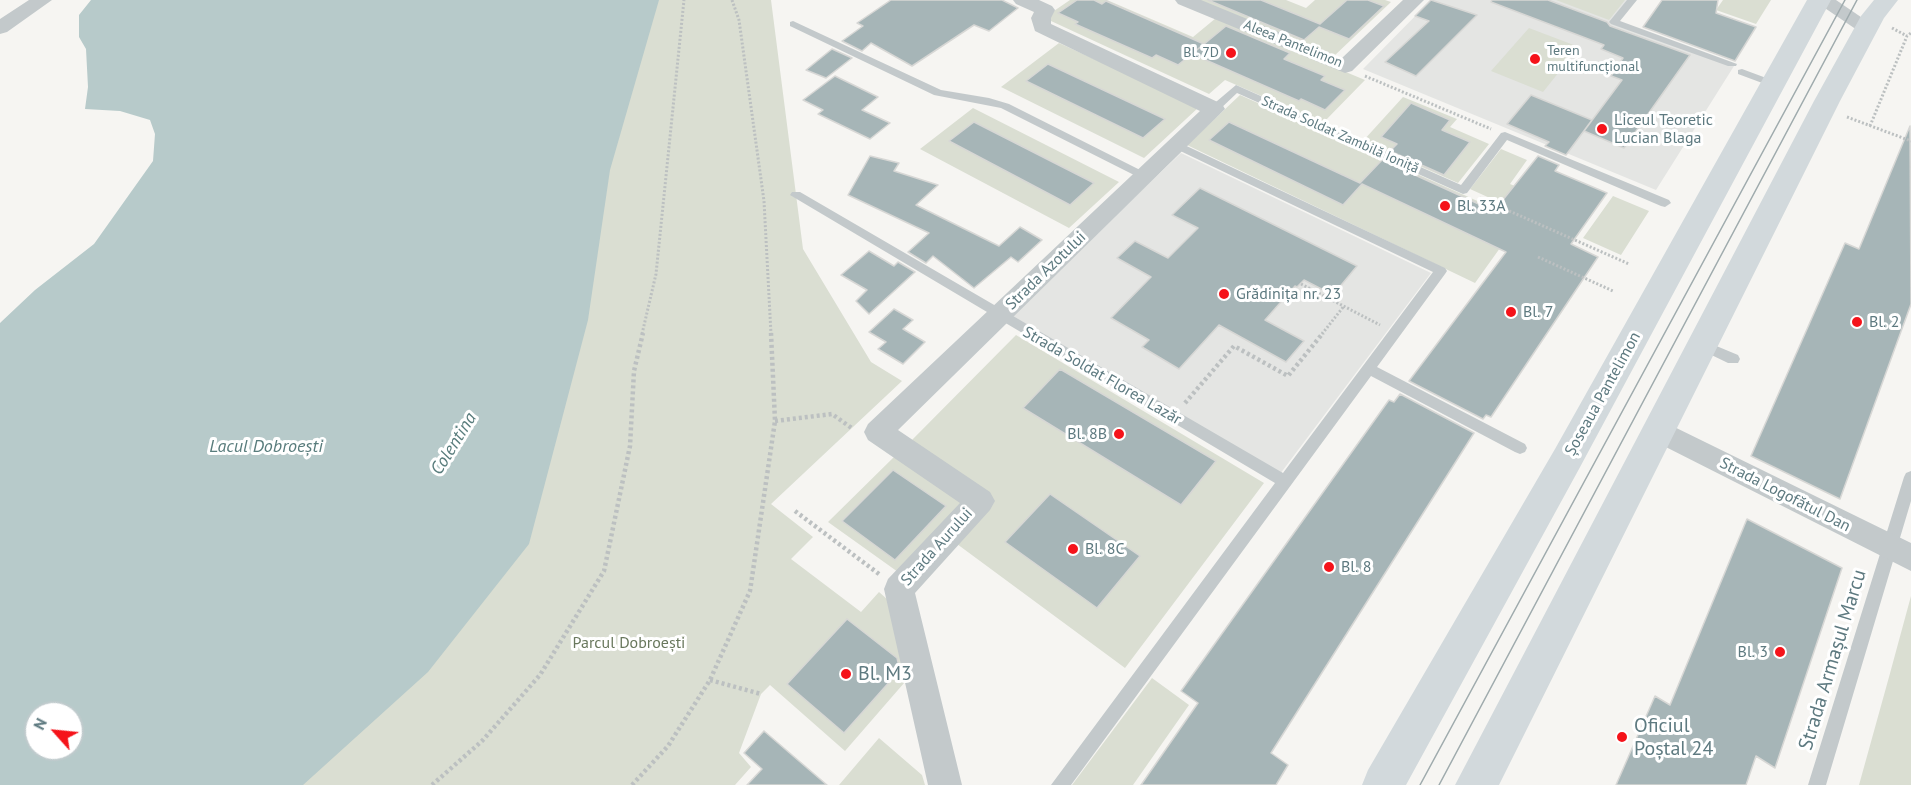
<!DOCTYPE html>
<meta charset="utf-8">
<style>
body{margin:0}
#map{position:relative;width:1911px;height:785px;overflow:hidden;background:#f6f5f2;font-family:"PT Sans",sans-serif}
canvas{display:block}
.north{position:absolute;left:24px;top:701px;width:60px;height:60px;box-sizing:border-box;background:#fff;border:2px solid #bfcacc;border-radius:50%;rotate:297deg;font-size:16px;font-weight:700;line-height:24px;text-align:center;color:#5e7a80}
.north::after{content:'';display:block;margin:auto;width:21px;height:27px;background:#f5131a;clip-path:polygon(50% 0,100% 100%,50% 72%,0 100%)}
</style>
<div id="map">
<canvas width="1911" height="785"></canvas>
<div class="north">N</div>
</div>
<script>
const g = document.querySelector('canvas').getContext('2d');
g.lineJoin = 'round';
function fillPath(path, color) {
  g.fillStyle = color;
  g.fill(path, 'evenodd');
}
function poly(rows) {
  const path = new Path2D();
  for (const r of rows) {
    path.moveTo(r[0], r[1]);
    for (let i = 2; i < r.length; i += 2) path.lineTo(r[i], r[i + 1]);
  }
  return path;
}
function strokePath(path, color, width, dash) {
  g.strokeStyle = color;
  g.lineWidth = width;
  g.lineCap = dash ? 'butt' : 'round';
  g.setLineDash(dash || []);
  g.stroke(path);
}
function write(font, color, halo, rows, align = 'center') {
  g.font = font + ' "PT Sans",sans-serif';
  g.lineWidth = 6;
  g.setLineDash([]);
  g.textBaseline = 'middle';
  g.strokeStyle = halo;
  g.fillStyle = color;
  for (const [text, x, y, turn = 0] of rows) {
    g.save();
    g.translate(x, y);
    g.rotate((+turn || 0) * Math.PI / 180);
    g.textAlign = isNaN(turn) ? turn : align;
    if (halo) g.strokeText(text, 0, 0);
    g.fillText(text, 0, 0);
    g.restore();
  }
}
fillPath(poly([
 [1431,0,1628,0,1611,21,1734,66,1656,190,1363,69],
 [1181,153,1431,273,1280,474,1011,315]
]), '#e4e5e3');
fillPath(poly([
 [609,0,771,0,803,249,871,362,902,381,771,504,813,537,791,559,861,612,879,592,896,607,911,675,845,751,770,685,761,694,739,753,751,767,735,785,0,785,0,779,94,758],
 [1070,0,1107,0,1193,37,1216,18,1365,80,1323,123,1225,80,1209,94,1051,21,1051,13],
 [1198,0,1286,0,1306,8,1315,0,1385,0,1391,2,1333,57],
 [1556,0,1625,0,1609,20],
 [1723,0,1771,0,1756,24,1716,10],
 [1529,28,1579,47,1543,92,1491,71],
 [1059,43,1199,107,1144,158,1001,87],
 [1240,95,1520,220,1475,283,1187,145],
 [1403,97,1457,119,1450,127,1489,144,1458,183,1363,141],
 [973,108,1119,182,1069,228,920,149],
 [1501,149,1527,160,1510,184,1547,200,1534,218,1470,189],
 [1613,196,1649,211,1621,255,1583,238],
 [1016,335,1264,483,1125,668,957,544,994,500,910,442],
 [896,455,964,501,898,572,828,522],
 [1911,596,1911,785,1859,785,1889,677],
 [1152,678,1189,705,1133,785,1072,785],
 [879,738,922,775,925,785,839,785]
]), '#daded2');
fillPath(poly([
 [91,0,659,0,610,170,588,320,529,544,428,672,303,785,0,785,0,323,35,290,94,244,153,161,155,134,150,120,120,111,85,109,88,87,86,49,79,37,79,15],
 [36,713,72,713,72,749,36,749]
]), '#b7caca');
const building = poly([
 [891,0,1002,0,1018,8,989,31,974,25,912,66,871,43,862,51,842,41,863,26,857,23,891,0],
 [1077,0,1094,0,1102,4,1106,1,1204,44,1178,65,1156,55,1152,58,1075,24,1078,22,1058,13,1077,0],
 [1208,0,1261,0,1320,24,1347,0,1368,0,1384,6,1349,39,1319,27,1304,40,1208,0],
 [1431,0,1477,15,1416,76,1385,62,1429,21,1415,16,1431,0],
 [1492,0,1548,0,1607,22,1610,26,1690,55,1624,148,1584,131,1622,80,1611,76,1623,58,1601,49,1604,45,1491,2,1492,0],
 [1662,0,1718,0,1716,13,1756,27,1735,61,1643,27,1662,0],
 [1226,26,1290,53,1284,59,1325,76,1321,80,1345,90,1325,110,1301,99,1299,101,1192,54,1226,26],
 [832,49,852,58,826,78,806,70,832,49],
 [1048,64,1165,119,1143,138,1026,81,1048,64],
 [835,76,878,97,862,110,890,123,870,139,818,114,823,110,803,100,835,76],
 [1531,95,1592,120,1566,155,1545,146,1549,142,1507,124,1531,95],
 [1411,103,1450,120,1442,130,1470,142,1444,175,1390,151,1397,144,1381,137,1411,103],
 [974,122,1094,183,1070,205,949,141,974,122],
 [1229,122,1360,183,1382,160,1494,211,1538,156,1559,165,1555,171,1607,193,1571,244,1598,257,1491,417,1486,415,1483,419,1409,381,1506,252,1362,184,1343,205,1209,140,1229,122],
 [1910,126,1911,304,1840,499,1751,456,1845,243,1859,249,1910,126],
 [870,156,899,163,894,171,938,185,916,205,999,246,1020,227,1042,240,1018,262,1011,257,974,288,933,256,926,263,908,252,929,233,848,195,870,156],
 [1200,188,1357,266,1333,295,1304,280,1297,287,1295,286,1265,320,1304,341,1286,362,1219,325,1179,369,1142,347,1149,340,1111,318,1151,277,1117,258,1135,241,1168,258,1198,228,1172,215,1200,188],
 [869,251,894,266,898,262,915,272,869,314,856,301,867,290,841,275,869,251],
 [894,309,913,320,903,329,925,342,903,364,878,349,886,342,869,332,894,309],
 [1060,369,1216,461,1181,505,1023,408,1060,369],
 [1400,394,1474,433,1271,753,1288,765,1276,785,1141,785,1198,703,1181,691,1389,400,1394,402,1400,394],
 [893,470,946,506,895,560,842,521,893,470],
 [1050,494,1140,556,1097,608,1005,542,1050,494],
 [1747,519,1842,568,1775,768,1756,756,1746,785,1616,785,1655,696,1670,705,1747,519],
 [847,619,897,658,900,670,844,733,787,684,847,619],
 [764,731,827,785,747,785,762,769,744,753,764,731]
]);
fillPath(building, '#a6b5b7');
strokePath(building, '#d7d7d5', 1.5);
strokePath(poly([
 [732,0,739,20,764,201,771,334],
 [1892,28,1907,36],
 [1365,76,1491,129],
 [1847,117,1911,141],
 [1870,126,1907,36,1911,33],
 [1480,198,1629,264],
 [1538,257,1613,291],
 [1301,284,1380,325],
 [642,334,656,274,684,0],
 [1322,334,1344,306]
]), '#bcc0c1', 3, [2, 2]);
strokePath(poly([
 [1185,403,1234,346,1288,376,1323,333],
 [775,421,832,414,853,429],
 [795,511,879,574],
 [710,680,761,694],
 [432,785,482,741,540,675,604,571,630,446,634,371,643,333],
 [632,785,668,746,710,680,750,591,775,421,771,333]
]), '#bcc0c1', 4.5, [3, 3]);
fillPath(poly([
 [1627,0,1637,0,1620,21,1737,64,1736,66,1728,66,1611,24,1609,22,1627,0],
 [793,21,941,90,989,98,1009,104,1150,175,1144,179,1140,178,1001,108,934,95,790,26,790,22,793,21],
 [1742,69,1777,82,1778,84,1773,87,1738,74,1738,70,1742,69],
 [1236,85,1461,185,1501,133,1505,132,1669,200,1671,203,1665,207,1661,206,1507,140,1467,193,1463,194,1237,93,1218,111,1210,111,1210,107,1236,85],
 [1176,141,1445,268,1447,271,1445,274,1377,367,1525,444,1527,448,1525,452,1520,454,1515,452,1371,376,1071,785,1051,785,1275,483,790,195,792,192,800,192,1283,473,1433,272,1172,147,1171,145,1176,141],
 [1702,340,1738,355,1740,359,1738,363,1728,363,1697,348,1695,345,1697,342,1702,340],
 [1911,471,1911,501,1826,785,1808,785,1904,477,1906,473,1911,471]
]), '#c3c9cb');
fillPath(poly([
 [29,0,52,0,7,32,0,34,0,19,29,0],
 [1013,0,1039,0,1052,6,1055,10,1051,18,1051,24,1222,104,1225,109,898,430,990,492,995,501,990,510,915,593,962,785,928,785,884,589,888,579,960,503,868,440,864,432,868,424,1200,111,1035,31,1031,18,1034,12,1016,4,1013,0],
 [1175,0,1201,0,1342,58,1403,0,1424,0,1352,71,1345,73,1178,4,1175,0],
 [1813,0,1836,0,1877,28,1874,32,1867,34,1860,32,1813,0],
 [1658,419,1911,543,1911,571,1648,438,1644,430,1648,422,1658,419]
]), '#c3c9cb');
fillPath(poly([
 [1807,0,1831,0,1579,469,1406,785,1362,785,1368,770,1555,449,1807,0],
 [1874,0,1898,0,1884,18,1840,101,1499,785,1455,785,1814,101,1861,16,1874,0]
]), '#d2d9dc');
strokePath(poly([
 [1420,785,1845,0],
 [1439,785,1857,0]
]), '#9fabad', 1.5);
for (const [x, y, r, color] of [
 [1231,53,6,"#f5131a"],
 [1535,59,6,"#f5131a"],
 [1602,129,6,"#f5131a"],
 [1445,206,6,"#f5131a"],
 [1224,294,6,"#f5131a"],
 [1511,312,6,"#f5131a"],
 [1857,322,6,"#f5131a"],
 [1119,434,6,"#f5131a"],
 [1073,549,6,"#f5131a"],
 [1329,567,6,"#f5131a"],
 [1780,652,6,"#f5131a"],
 [846,674,6,"#f5131a"],
 [1622,737,6,"#f5131a"]
]) {
  const dot = new Path2D();
  dot.arc(x, y, r, 0, 2 * Math.PI);
  g.fillStyle = color;
  g.fill(dot);
  strokePath(dot, '#fff', 2);
}
write('14px', '#5e7a80', '#fff', [
 ["Aleea Pantelimon",1293,44,22],
 ["Strada Soldat Zambilă Ioniță",1340,135,24]
]);
write('14px', '#5e7a80', '#fff', [
 ["Teren",1547,51],
 ["multifuncțional",1547,67],
 ["Bl. 7D",1219,53,"right"]
], 'left');
write('16px', '#5e7a80', '#fff', [
 ["Liceul Teoretic",1614,120],
 ["Lucian Blaga",1614,138],
 ["Bl. 33A",1457,206],
 ["Grădinița nr. 23",1236,294],
 ["Bl. 7",1523,312],
 ["Bl. 2",1869,322],
 ["Bl. 8B",1107,434,"right"],
 ["Bl. 8C",1085,549],
 ["Bl. 8",1341,567],
 ["Bl. 3",1768,652,"right"]
], 'left');
write('16px', '#5e7a80', '#fff', [
 ["Strada Azotului",1046,271,-44],
 ["Strada Soldat Florea Lazăr",1102,376,30],
 ["Șoseaua Pantelimon",1603,394,-61],
 ["Strada Logofătul Dan",1785,495,27],
 ["Strada Aurului",937,547,-48]
]);
write('16px', '#69785d', '#fff', [
 ["Parcul Dobroești",629,643]
]);
write('italic 18px', '#587c7c', '#fff', [
 ["Colentina",454,444,-58],
 ["Lacul Dobroești",266,447]
]);
write('20px', '#5e7a80', '#fff', [
 ["Strada Armașul Marcu",1833,660,-73]
]);
write('20px', '#5e7a80', '#fff', [
 ["Bl. M3",858,674],
 ["Oficiul",1634,726],
 ["Poștal 24",1634,749]
], 'left');
</script>
